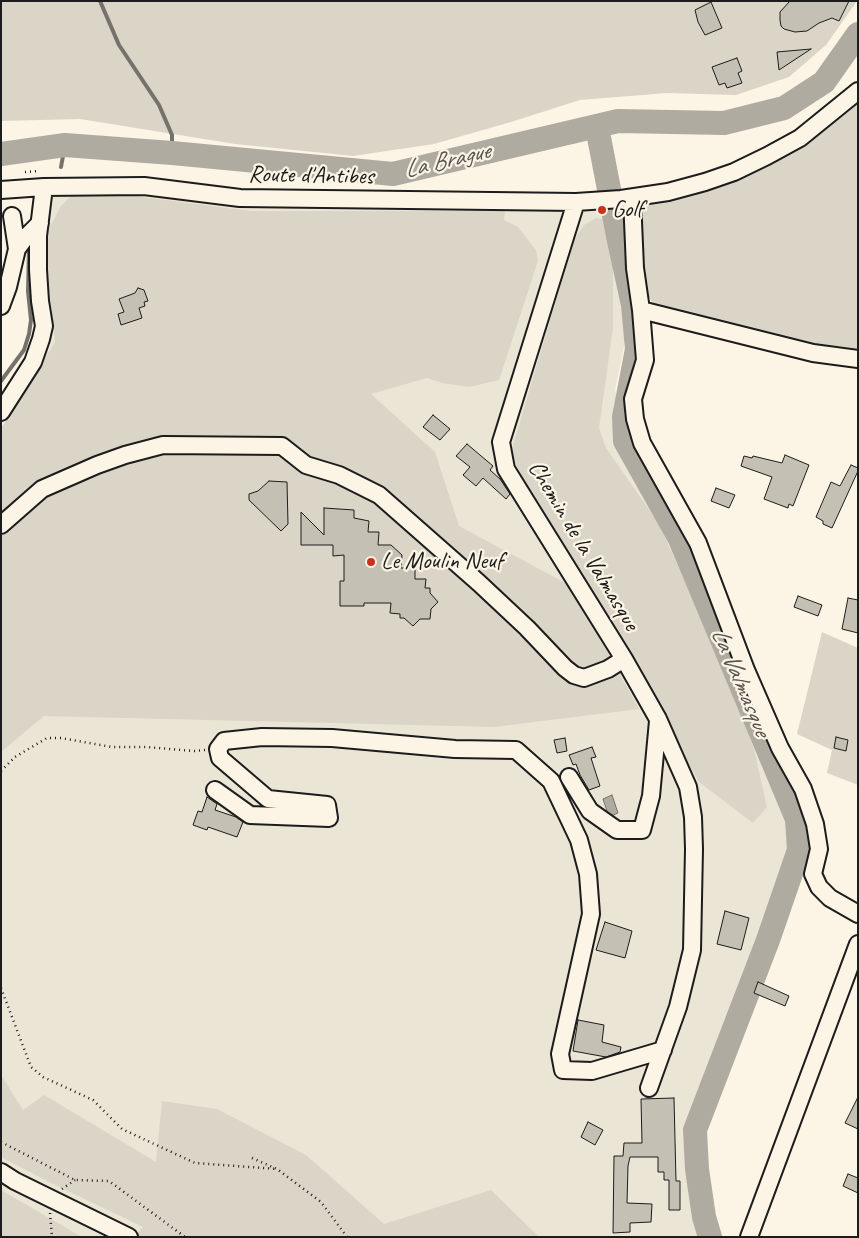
<!DOCTYPE html>
<style>
body{margin:0}
#map{position:relative;width:859px;height:1238px;overflow:hidden;background:#fcf5e5;font-family:Caveat,sans-serif}
canvas{display:block}
.frame{position:absolute;inset:0;border:2px solid #1c1c1c;pointer-events:none}
</style>
<div id="map">
<canvas width="859" height="1238"></canvas>
<div class="frame"></div>
</div>
<script>
const g = document.querySelector('canvas').getContext('2d');
g.lineJoin = 'round';
function fillPath(path, color) {
  g.fillStyle = color;
  g.fill(path, 'evenodd');
}
function poly(rows) {
  const path = new Path2D();
  for (const r of rows) {
    path.moveTo(r[0], r[1]);
    for (let i = 2; i < r.length; i += 2) path.lineTo(r[i], r[i + 1]);
  }
  return path;
}
function strokePath(path, color, width, dash) {
  g.strokeStyle = color;
  g.lineWidth = width;
  g.lineCap = dash ? 'butt' : 'round';
  g.setLineDash(dash || []);
  g.stroke(path);
}
function write(font, color, halo, rows, align = 'center') {
  g.font = font + ' Caveat,sans-serif';
  g.lineWidth = 4.5;
  g.setLineDash([]);
  g.textBaseline = 'middle';
  g.strokeStyle = halo;
  g.fillStyle = color;
  for (const [text, x, y, turn = 0] of rows) {
    g.save();
    g.translate(x, y);
    g.rotate((+turn || 0) * Math.PI / 180);
    g.textAlign = isNaN(turn) ? turn : align;
    if (halo) g.strokeText(text, 0, 0);
    g.fillText(text, 0, 0);
    g.restore();
  }
}
fillPath(poly([
 [44,187,605,209,616,243,622,303,625,342,615,390,624,417,625,441,680,539,797,819,799,850,768,940,695,1130,697,1169,704,1217,710,1237,1,1237,1,438,41,339]
]), '#ebe5d6');
fillPath(poly([
 [1,1,857,1,826,45,789,77,736,95,667,93,580,100,511,122,434,144,353,156,235,144,80,119,1,121],
 [858,104,858,353,662,312,654,305,644,289,640,210,643,206,648,204,691,196,748,176,773,164,805,145],
 [75,192,127,195,251,211,505,211,504,220,518,227,536,250,538,261,499,380,469,387,442,383,427,378,371,394,435,452,459,526,571,586,639,709,494,727,44,716,1,752,1,428,55,342,45,253,50,227,61,206],
 [596,218,608,220,612,229,613,272,613,328,599,428,606,448,659,524,726,673,754,749,767,807,753,823,699,782,556,531,522,479,511,452,574,240,584,225],
 [822,632,858,648,858,785,827,773,832,750,797,734],
 [1,1075,23,1110,44,1095,156,1162,162,1101,217,1109,306,1155,384,1224,491,1190,539,1237,134,1237,143,1227,51,1183,1,1157],
 [1,1190,82,1237,1,1237]
]), '#dbd5c8');
const water = poly([
 [612,795,618,813,609,817,603,799,612,795]
]);
fillPath(water, '#b0aba1');
strokePath(water, '#75726c', 1);
strokePath(poly([
 [100,1,119,45,159,105,172,135,172,153],
 [61,167,65,145],
 [1,381,24,350,29,334,31,320,28,291,29,248]
]), '#75726c', 4);
strokePath(poly([
 [597,127,619,241,633,305,637,349,624,417,625,441,680,539,797,819,799,850,768,940,695,1130,697,1169,704,1217,710,1237],
 [1,154,65,145,172,153,393,174,618,121,724,123,784,108,824,82,858,34]
]), '#b0aba1', 24);
const building = poly([
 [790,1,849,1,839,21,832,18,819,23,807,31,795,32,784,29,781,26,780,20,780,12,790,1],
 [711,2,722,28,705,35,698,22,695,10,711,2],
 [811,49,779,70,777,52,811,49],
 [737,58,742,71,738,73,742,83,727,88,725,83,719,85,712,67,737,58],
 [138,288,144,290,148,301,144,302,145,306,139,308,142,318,121,325,118,314,124,312,119,299,135,293,138,288],
 [433,415,450,429,440,440,423,427,433,415],
 [467,444,493,466,490,470,500,479,510,494,506,499,483,478,476,486,463,475,470,467,456,456,467,444],
 [785,455,809,465,793,506,789,504,788,508,764,499,772,477,741,466,744,456,752,458,753,456,782,463,785,455],
 [851,465,858,468,858,471,832,528,823,524,823,521,816,517,831,482,840,486,851,465],
 [269,481,287,482,288,524,281,531,249,500,249,494,258,491,269,481],
 [716,488,735,495,729,508,711,501,716,488],
 [324,508,354,510,354,518,369,521,368,532,379,532,378,545,391,545,402,555,401,568,415,568,415,579,426,579,425,588,430,588,430,593,438,602,431,609,430,619,420,619,413,626,404,618,400,618,400,614,390,613,391,603,364,603,364,606,340,606,340,581,344,581,344,555,333,556,333,545,301,545,301,512,324,535,324,508],
 [798,596,822,605,818,616,794,607,798,596],
 [848,598,858,600,858,633,842,629,848,598],
 [836,737,848,740,846,751,834,748,836,737],
 [565,738,567,751,557,753,554,740,565,738],
 [592,747,596,757,591,758,600,786,589,790,580,775,576,764,573,765,569,755,592,747],
 [207,797,217,804,215,810,236,817,243,822,237,837,208,827,207,830,193,825,198,811,202,812,207,797],
 [725,911,749,918,741,950,717,944,725,911],
 [605,922,632,931,625,958,596,950,605,922],
 [758,982,789,996,785,1006,754,993,758,982],
 [578,1020,604,1025,602,1042,621,1047,620,1052,606,1057,573,1051,578,1020],
 [858,1097,858,1129,845,1123,858,1097],
 [674,1098,676,1181,680,1181,680,1210,669,1210,669,1180,664,1180,664,1172,658,1172,658,1157,630,1157,628,1166,627,1203,652,1204,651,1222,630,1223,630,1232,613,1233,614,1156,623,1156,624,1143,642,1143,641,1099,674,1098],
 [588,1122,603,1130,595,1145,581,1137,588,1122],
 [848,1174,858,1178,858,1193,843,1186,848,1174]
]);
fillPath(building, '#c4c0b3');
strokePath(building, '#1c1c1c', 1);
const minor = poly([
 [1,190,44,187,144,186,240,198,576,202,621,199,668,192,705,182,734,172,767,156,800,138,858,91],
 [632,198,635,268,641,310,645,360,633,399,635,419,642,443,698,543,746,670,780,748,803,789,815,824,819,849,813,874,819,887,830,898,858,914],
 [576,202,501,442,506,469,624,659,658,719,688,787,693,817,694,849,692,950,678,1007,649,1088],
 [12,216,17,249],
 [1,306,8,287,17,249,25,238,40,223],
 [641,310,813,353,858,359],
 [1,412,33,362,41,339,44,326,40,301,38,270,38,236,44,187],
 [1,525,42,489,97,465,125,455,163,445,282,446,306,465,339,475,379,495,479,583,527,628,565,668,574,675,584,678,608,669,624,659],
 [569,777,590,811,617,830,642,830,651,796,658,721],
 [215,790,250,815,329,818,327,805,268,799,220,758,218,749,224,741,262,737,332,738,455,749,516,750,551,781,579,840,588,874,591,914,560,1054,563,1070,592,1071,663,1050],
 [1,1172,15,1181,129,1237],
 [749,1237,858,944]
]);
strokePath(minor, '#1c1c1c', 20);
strokePath(poly([
 [25,172,39,171],
 [1,771,15,757,47,738,61,738,112,747,146,747,194,751,205,750],
 [1,988,31,1067,43,1077,93,1100,122,1129,195,1163,277,1169],
 [1,1142,75,1180,109,1181,185,1237],
 [252,1158,277,1169,321,1202,347,1237],
 [62,1189,75,1180],
 [50,1213,52,1237]
]), '#1c1c1c', 2.5, [1, 4]);
strokePath(minor, '#fcf5e5', 16);
for (const [x, y, r, color] of [
 [602,210,5,"#c8321e"],
 [371,562,5,"#c8321e"]
]) {
  const dot = new Path2D();
  dot.arc(x, y, r, 0, 2 * Math.PI);
  g.fillStyle = color;
  g.fill(dot);
  strokePath(dot, '#fcf5e5', 2);
}
write('24px', '#1c1c1c', '#fcf5e5', [
 ["Route d'Antibes",311,176,1],
 ["Chemin de la Valmasque",583,546,59]
]);
write('24px', '#1c1c1c', '#fcf5e5', [
 ["Golf",612,210],
 ["Le Moulin Neuf",381,562]
], 'left');
write('italic 25px', '#575551', '#fcf5e5', [
 ["La Brague",447,161,-13],
 ["La Valmasque",740,682,67]
]);
</script>
